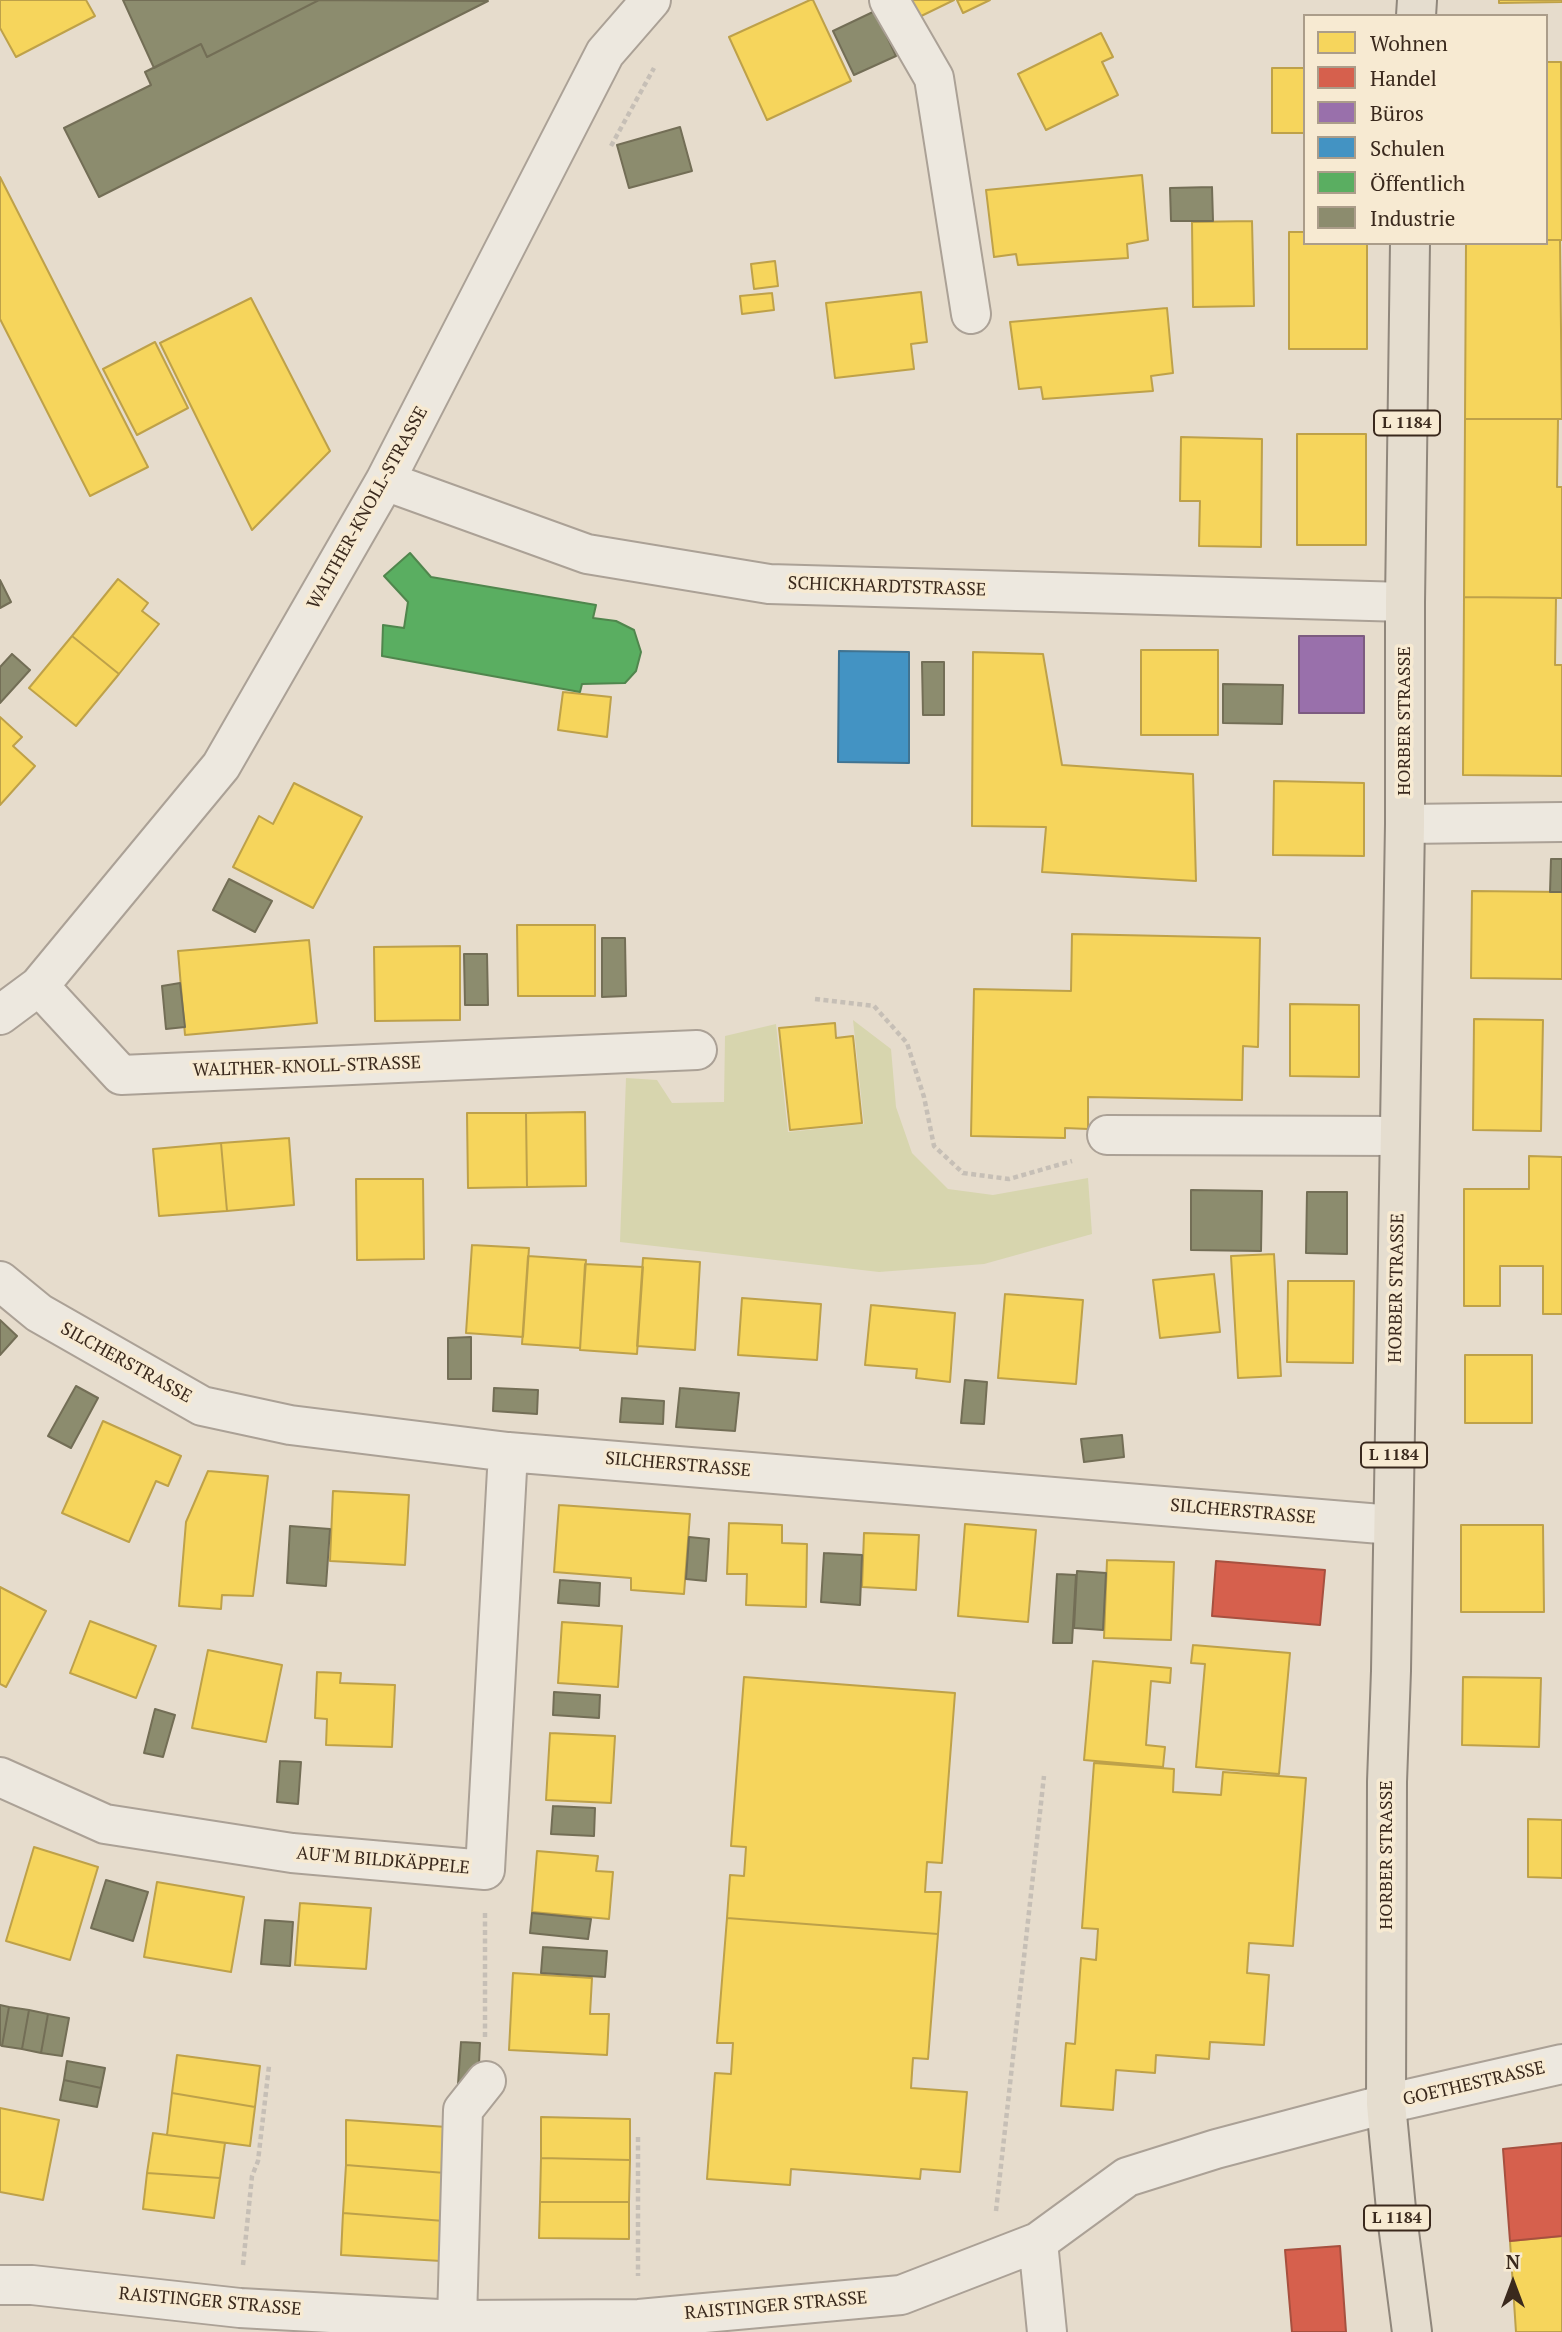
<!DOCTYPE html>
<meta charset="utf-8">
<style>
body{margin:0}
#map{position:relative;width:1562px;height:2332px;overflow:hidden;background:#e6dccc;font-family:"PT Serif",serif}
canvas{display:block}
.legend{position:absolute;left:1303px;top:14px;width:245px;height:231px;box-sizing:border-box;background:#f7ead2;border:2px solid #ab9d8a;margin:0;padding:9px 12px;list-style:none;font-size:21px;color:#3a291d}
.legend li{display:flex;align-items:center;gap:14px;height:35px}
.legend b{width:35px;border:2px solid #ab9d8a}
.north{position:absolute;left:1478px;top:2248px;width:70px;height:70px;-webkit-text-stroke:5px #f7ead2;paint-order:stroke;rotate:0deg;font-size:19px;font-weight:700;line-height:28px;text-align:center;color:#3a291d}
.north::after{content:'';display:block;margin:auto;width:24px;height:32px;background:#3a291d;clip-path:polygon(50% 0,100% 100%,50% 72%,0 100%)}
</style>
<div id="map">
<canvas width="1562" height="2332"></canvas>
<ul class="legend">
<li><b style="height:19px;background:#f6d55c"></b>Wohnen</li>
<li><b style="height:19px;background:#d6604d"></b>Handel</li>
<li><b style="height:19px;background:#9970ab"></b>Büros</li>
<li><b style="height:19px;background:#4393c3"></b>Schulen</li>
<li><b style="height:19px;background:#5aae61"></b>Öffentlich</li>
<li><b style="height:19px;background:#8c8c6e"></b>Industrie</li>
</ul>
<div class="north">N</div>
</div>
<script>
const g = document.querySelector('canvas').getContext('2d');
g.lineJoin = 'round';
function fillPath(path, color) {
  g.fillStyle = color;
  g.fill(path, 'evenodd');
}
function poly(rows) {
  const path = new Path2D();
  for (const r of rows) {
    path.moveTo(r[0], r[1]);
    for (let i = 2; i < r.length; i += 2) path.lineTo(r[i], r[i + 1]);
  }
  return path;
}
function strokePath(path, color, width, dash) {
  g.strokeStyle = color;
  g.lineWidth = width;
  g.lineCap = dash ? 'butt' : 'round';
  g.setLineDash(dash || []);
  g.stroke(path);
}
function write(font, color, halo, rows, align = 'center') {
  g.font = font + ' "PT Serif",serif';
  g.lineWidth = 7;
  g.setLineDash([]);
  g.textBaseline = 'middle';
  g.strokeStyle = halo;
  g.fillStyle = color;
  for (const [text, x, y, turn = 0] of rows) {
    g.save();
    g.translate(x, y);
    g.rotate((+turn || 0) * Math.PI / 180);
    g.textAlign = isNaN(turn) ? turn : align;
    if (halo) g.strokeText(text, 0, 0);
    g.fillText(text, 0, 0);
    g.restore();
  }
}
fillPath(poly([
 [853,1020,891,1049,896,1107,912,1153,948,1189,993,1195,1088,1178,1092,1234,984,1264,879,1272,620,1242,626,1078,657,1080,672,1103,724,1102,725,1036,776,1024,788,1132,864,1124]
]), '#d7d5ae');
const homes = poly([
 [0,0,86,0,95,16,16,57,0,28,0,0],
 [810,0,813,0,851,81,767,120,729,37,810,0],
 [903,0,954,0,913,20,903,0],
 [957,0,990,0,963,13,957,0],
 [1499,0,1562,0,1562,2,1499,3,1499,0],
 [1101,33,1113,57,1102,62,1118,95,1046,130,1018,74,1101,33],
 [1546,62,1561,62,1562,240,1546,240,1546,62],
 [1272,68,1305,68,1305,133,1272,133,1272,68],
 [1142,175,1148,240,1127,244,1128,258,1018,265,1016,254,994,257,986,190,1142,175],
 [0,177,148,467,90,496,0,319,0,177],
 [1252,221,1254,306,1193,307,1192,222,1252,221],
 [1289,232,1305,232,1305,243,1367,243,1367,349,1289,349,1289,232],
 [1546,240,1560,240,1562,419,1465,419,1466,243,1546,243,1546,240],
 [775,261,778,286,754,289,751,264,775,261],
 [921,292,927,342,911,344,914,369,835,378,826,303,921,292],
 [772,293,774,310,742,314,740,296,772,293],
 [251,298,330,451,252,530,160,343,251,298],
 [1167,308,1173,373,1151,376,1153,391,1043,399,1041,387,1019,389,1010,322,1167,308],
 [155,342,188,408,137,435,103,369,155,342],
 [1465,419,1558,419,1557,487,1562,487,1562,598,1464,597,1465,419],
 [1297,434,1366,434,1366,545,1297,545,1297,434],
 [1181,437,1262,439,1261,547,1199,546,1200,501,1180,501,1181,437],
 [118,579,148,603,142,611,159,624,119,674,72,636,118,579],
 [1464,597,1556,598,1555,665,1562,665,1562,776,1463,775,1464,597],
 [72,636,119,674,76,726,29,688,72,636],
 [1141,650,1218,650,1218,735,1141,735,1141,650],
 [973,652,1043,654,1062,765,1193,774,1196,881,1042,872,1046,827,972,826,973,652],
 [563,692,611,697,607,737,558,730,563,692],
 [0,717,22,737,13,746,35,766,0,805,0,717],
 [1274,781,1364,783,1364,856,1273,855,1274,781],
 [294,783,362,817,313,908,233,867,259,816,273,824,294,783],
 [1472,891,1562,892,1562,979,1471,978,1472,891],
 [517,925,595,925,595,996,518,996,517,925],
 [1072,934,1260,938,1258,1047,1243,1046,1242,1100,1088,1097,1088,1129,1065,1128,1065,1138,971,1136,974,989,1071,991,1072,934],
 [309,940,317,1023,185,1035,178,951,309,940],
 [460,946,460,1020,375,1021,374,947,460,946],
 [1290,1004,1359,1005,1359,1077,1290,1076,1290,1004],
 [1474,1019,1543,1020,1541,1131,1473,1130,1474,1019],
 [835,1023,836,1038,853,1036,862,1123,790,1130,779,1028,835,1023],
 [585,1112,586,1186,527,1187,526,1113,585,1112],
 [467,1113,526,1113,527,1187,468,1188,467,1113],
 [289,1138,294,1205,227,1211,221,1143,289,1138],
 [221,1143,227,1211,159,1216,153,1149,221,1143],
 [1529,1156,1562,1157,1562,1314,1543,1314,1543,1266,1500,1266,1500,1306,1464,1306,1464,1189,1529,1189,1529,1156],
 [356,1179,423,1179,424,1259,357,1260,356,1179],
 [472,1245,529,1248,523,1337,466,1333,472,1245],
 [1274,1254,1281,1376,1238,1378,1231,1256,1274,1254],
 [528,1256,586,1260,580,1348,522,1344,528,1256],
 [643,1258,700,1262,695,1350,637,1346,643,1258],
 [585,1264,643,1267,637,1354,580,1350,585,1264],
 [1214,1274,1220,1332,1160,1338,1153,1280,1214,1274],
 [1288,1281,1354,1281,1353,1363,1287,1362,1288,1281],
 [1005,1294,1083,1300,1076,1384,998,1378,1005,1294],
 [742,1298,821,1304,817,1360,738,1355,742,1298],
 [871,1305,955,1313,950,1382,916,1378,917,1369,865,1365,871,1305],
 [1465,1355,1532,1355,1532,1423,1465,1423,1465,1355],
 [103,1421,181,1456,168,1486,156,1481,129,1542,62,1513,103,1421],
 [208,1471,268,1476,253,1596,222,1595,221,1609,179,1606,186,1522,208,1471],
 [333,1491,409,1495,405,1565,330,1561,333,1491],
 [559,1505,690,1514,684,1594,631,1590,631,1578,554,1572,559,1505],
 [729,1523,782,1525,782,1543,807,1544,806,1607,746,1605,747,1574,727,1574,729,1523],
 [965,1524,1036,1530,1028,1622,958,1616,965,1524],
 [1461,1525,1543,1525,1544,1612,1461,1612,1461,1525],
 [864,1533,919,1535,916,1590,862,1587,864,1533],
 [1107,1560,1174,1562,1171,1640,1104,1638,1107,1560],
 [0,1587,46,1611,6,1687,0,1684,0,1587],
 [90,1621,156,1646,136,1698,70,1673,90,1621],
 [562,1622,622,1626,618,1687,558,1683,562,1622],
 [1193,1645,1290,1653,1279,1774,1196,1767,1205,1664,1191,1663,1193,1645],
 [208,1650,282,1665,266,1742,192,1728,208,1650],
 [1093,1661,1171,1668,1170,1683,1151,1681,1146,1745,1165,1747,1163,1767,1084,1760,1093,1661],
 [317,1672,341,1673,340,1683,395,1685,392,1747,326,1745,327,1719,315,1718,317,1672],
 [744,1677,955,1693,942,1863,927,1862,925,1892,941,1892,938,1934,727,1918,730,1875,744,1876,746,1847,731,1846,744,1677],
 [1463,1677,1541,1678,1539,1747,1462,1745,1463,1677],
 [550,1733,615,1736,611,1803,546,1800,550,1733],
 [1094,1763,1174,1769,1173,1792,1221,1795,1223,1772,1306,1778,1293,1946,1249,1943,1247,1973,1269,1975,1264,2045,1210,2042,1209,2059,1156,2055,1155,2073,1116,2070,1113,2110,1061,2106,1066,2043,1075,2044,1081,1958,1096,1960,1098,1929,1082,1928,1094,1763],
 [1528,1819,1562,1820,1562,1878,1528,1877,1528,1819],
 [34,1847,98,1867,70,1960,6,1941,34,1847],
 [537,1851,598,1856,596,1871,613,1872,609,1919,532,1912,537,1851],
 [157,1882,244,1897,231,1972,144,1957,157,1882],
 [300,1903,371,1908,366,1969,295,1965,300,1903],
 [727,1918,938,1934,928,2059,913,2058,911,2088,967,2092,960,2172,921,2169,920,2179,791,2169,790,2185,707,2179,715,2073,731,2074,733,2043,717,2043,727,1918],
 [513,1973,592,1978,590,2014,609,2014,607,2055,509,2050,513,1973],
 [177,2055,260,2066,255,2107,172,2093,177,2055],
 [172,2093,255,2107,250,2146,167,2135,172,2093],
 [0,2108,59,2120,43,2200,0,2192,0,2108],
 [541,2117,630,2119,630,2160,541,2158,541,2117],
 [346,2120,447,2127,445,2173,346,2165,346,2120],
 [153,2133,225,2143,220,2178,147,2173,153,2133],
 [541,2158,630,2160,629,2202,540,2202,541,2158],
 [346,2165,445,2173,444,2221,343,2213,346,2165],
 [147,2173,220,2178,214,2218,143,2209,147,2173],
 [540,2202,629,2202,629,2239,539,2238,540,2202],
 [343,2213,444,2221,441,2261,341,2255,343,2213],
 [1562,2236,1562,2332,1516,2332,1510,2241,1562,2236]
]);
fillPath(homes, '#f6d55c');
strokePath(homes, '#bea149', 2);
const shops = poly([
 [1216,1561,1325,1570,1320,1625,1212,1616,1216,1561],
 [1562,2143,1562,2236,1510,2241,1503,2149,1562,2143],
 [1340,2246,1346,2332,1292,2332,1285,2250,1340,2246]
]);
fillPath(shops, '#d6604d');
strokePath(shops, '#a7503f', 2);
const offices = poly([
 [1299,636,1364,636,1364,713,1299,713,1299,636]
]);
fillPath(offices, '#9970ab');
strokePath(offices, '#7c5b80', 2);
const schools = poly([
 [839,651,909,652,909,763,838,762,839,651]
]);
fillPath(schools, '#4393c3');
strokePath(schools, '#407391', 2);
const public = poly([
 [410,553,431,577,596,605,593,618,616,621,634,630,641,652,636,671,625,683,582,684,580,692,382,656,383,625,404,628,408,602,384,576,410,553]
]);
fillPath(public, '#5aae61');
strokePath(public, '#50864d', 2);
const industry = poly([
 [123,0,319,0,207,57,201,44,154,68,123,0],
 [319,0,488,1,99,197,64,128,151,85,145,72,201,44,207,57,319,0],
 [875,11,896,56,854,75,833,31,875,11],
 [680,127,692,171,629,188,617,145,680,127],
 [1212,187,1213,221,1171,221,1170,188,1212,187],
 [0,580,11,602,0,608,0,580],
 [12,654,30,670,0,703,0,667,12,654],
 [922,662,944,662,944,715,923,715,922,662],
 [1223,684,1283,685,1282,724,1223,723,1223,684],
 [1551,859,1562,859,1562,892,1550,892,1551,859],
 [229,879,272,901,255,932,213,910,229,879],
 [602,938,625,938,626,996,602,997,602,938],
 [464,954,487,954,488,1005,465,1005,464,954],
 [180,983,185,1027,166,1029,162,986,180,983],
 [1191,1190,1262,1191,1261,1251,1191,1250,1191,1190],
 [1307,1192,1347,1192,1347,1254,1306,1253,1307,1192],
 [0,1320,17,1336,0,1355,0,1320],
 [471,1337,471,1379,448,1379,448,1338,471,1337],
 [965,1380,987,1382,984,1424,961,1423,965,1380],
 [76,1386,98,1398,71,1448,48,1436,76,1386],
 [494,1388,538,1390,537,1414,493,1411,494,1388],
 [680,1388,739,1393,735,1431,676,1427,680,1388],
 [622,1398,664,1401,663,1424,620,1422,622,1398],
 [1122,1435,1124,1457,1084,1462,1081,1439,1122,1435],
 [290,1526,330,1529,326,1586,287,1583,290,1526],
 [689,1537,709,1539,706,1581,686,1579,689,1537],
 [824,1553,862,1555,860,1605,821,1602,824,1553],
 [1077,1571,1106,1573,1103,1630,1074,1628,1077,1571],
 [1057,1574,1076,1575,1072,1643,1053,1643,1057,1574],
 [560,1580,600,1583,599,1606,558,1603,560,1580],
 [554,1692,600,1695,599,1718,553,1715,554,1692],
 [155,1709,175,1715,163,1757,144,1753,155,1709],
 [280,1761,301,1762,298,1804,277,1802,280,1761],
 [553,1806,595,1808,594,1836,551,1834,553,1806],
 [106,1880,148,1892,133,1941,91,1928,106,1880],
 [532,1913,591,1919,588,1939,530,1933,532,1913],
 [265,1920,293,1922,290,1966,261,1964,265,1920],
 [543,1947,607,1951,605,1977,541,1973,543,1947],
 [0,2005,9,2007,2,2046,0,2045,0,2005],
 [9,2007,29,2010,22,2049,2,2046,9,2007],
 [29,2010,48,2014,41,2053,22,2049,29,2010],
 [48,2014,69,2018,62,2056,41,2053,48,2014],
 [461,2042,480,2043,478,2085,458,2084,461,2042],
 [67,2061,105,2068,101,2088,64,2080,67,2061],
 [64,2080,101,2088,97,2107,60,2100,64,2080]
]);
fillPath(industry, '#8c8c6e');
strokePath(industry, '#736e56', 2);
const minor = poly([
 [889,0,934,78,971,314],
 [385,481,587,554,769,584,1405,602],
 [1405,824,1562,822],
 [39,986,121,1075,697,1050],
 [0,1015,39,986,221,766,385,481,605,53,651,0],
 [1107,1135,1399,1136],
 [0,1281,39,1313,202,1406,290,1425,508,1452,1393,1525],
 [0,1777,105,1824,292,1853,485,1870,508,1452],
 [1038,2242,1047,2332],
 [0,2285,32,2285,240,2308,457,2320,639,2319,901,2295,1038,2242,1127,2177,1216,2149,1386,2104,1562,2064],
 [457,2320,463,2110,486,2081]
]);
const major = poly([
 [1416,16,1417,0],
 [1410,243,1405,602,1405,824,1391,1671,1387,1782,1386,2104,1396,2209,1412,2332]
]);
strokePath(minor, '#aba196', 42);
strokePath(major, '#90877c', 42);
strokePath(poly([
 [611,146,654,68],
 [815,999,874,1006,907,1043,924,1097,934,1146,963,1173,1009,1179,1072,1161],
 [485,1913,485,2037],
 [638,2137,638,2276],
 [996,2211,1044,1776],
 [243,2265,252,2176,258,2161,269,2066]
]), '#c6bfb6', 4.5, [5, 3.5]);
strokePath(minor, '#ede8df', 38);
strokePath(major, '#e5ddcf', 38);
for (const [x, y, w] of [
 [1407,423,66],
 [1394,1455,66],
 [1397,2218,66]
]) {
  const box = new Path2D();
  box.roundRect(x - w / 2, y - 12.5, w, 25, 5);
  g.fillStyle = '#f7ead2';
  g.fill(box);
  strokePath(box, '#3a291d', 2);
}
write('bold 16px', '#3a291d', null, [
 ["L 1184",1407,423],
 ["L 1184",1394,1455],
 ["L 1184",1397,2218]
]);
write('18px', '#3a291d', '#f7ead2', [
 ["WALTHER-KNOLL-STRASSE",368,508,-61],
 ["SCHICKHARDTSTRASSE",887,587,2],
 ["HORBER STRASSE",1405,721,-90],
 ["WALTHER-KNOLL-STRASSE",307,1067,-2],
 ["HORBER STRASSE",1397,1288,-89],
 ["SILCHERSTRASSE",126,1363,29],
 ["SILCHERSTRASSE",678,1465,5],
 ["SILCHERSTRASSE",1243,1512,5],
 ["HORBER STRASSE",1387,1855,-90],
 ["AUF'M BILDKÄPPELE",383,1861,5],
 ["GOETHESTRASSE",1474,2084,-13],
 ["RAISTINGER STRASSE",210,2302,5],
 ["RAISTINGER STRASSE",776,2306,-5]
]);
</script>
